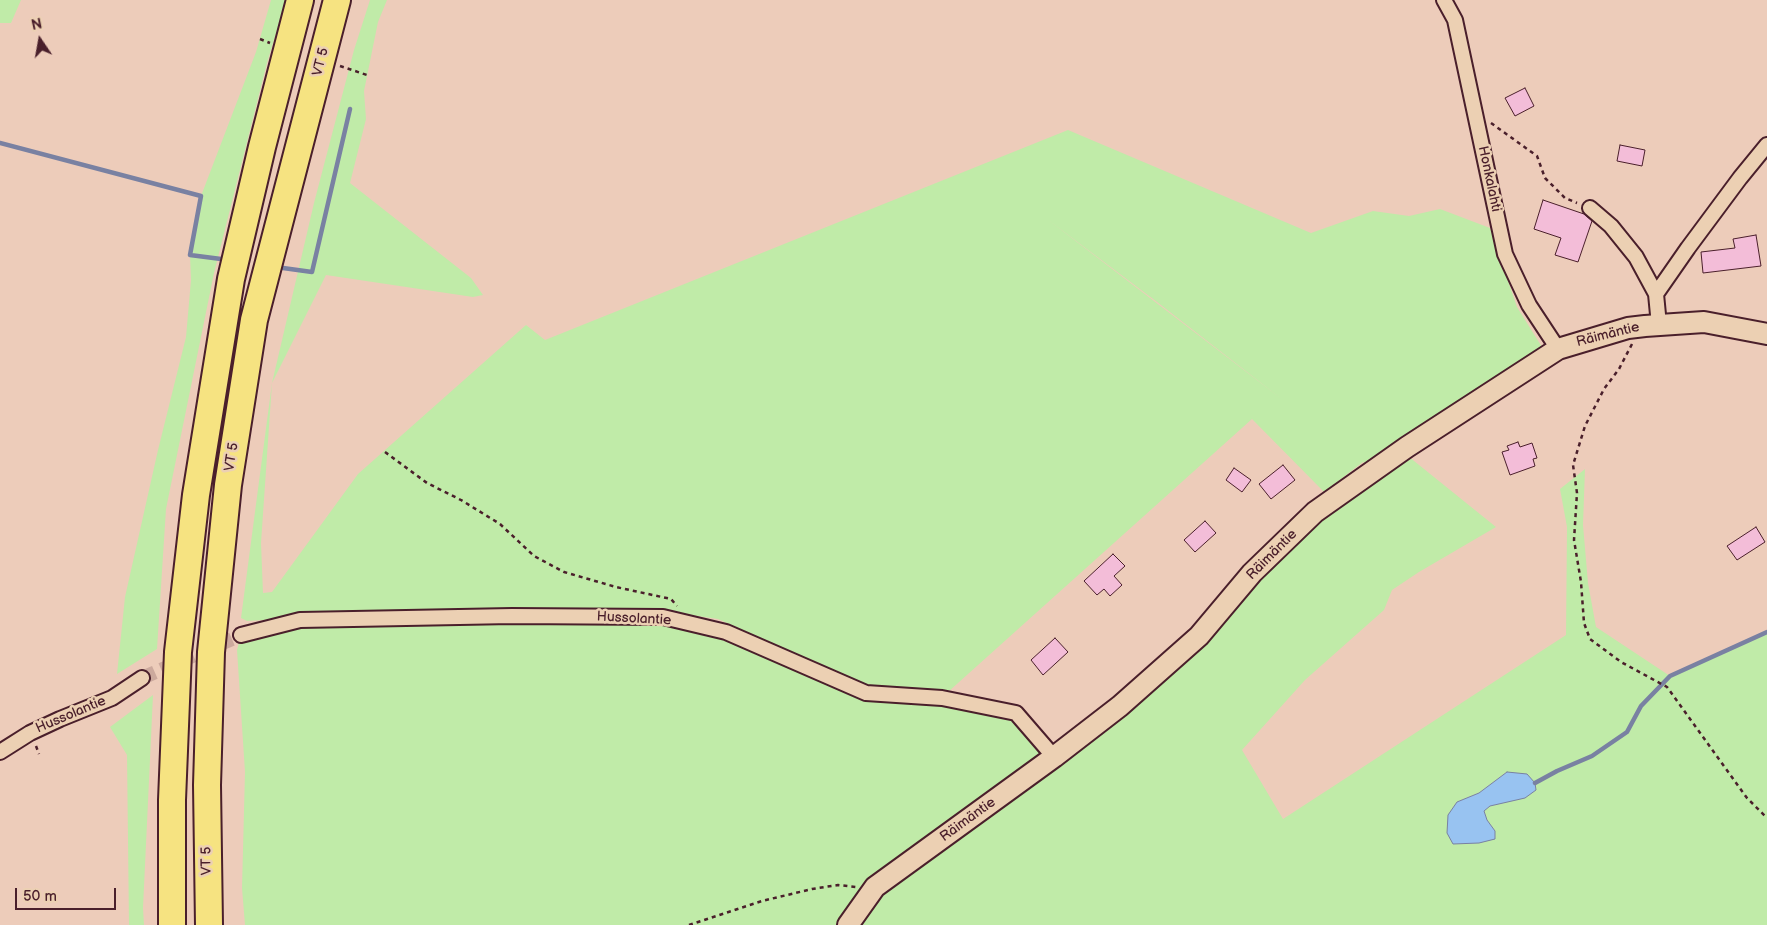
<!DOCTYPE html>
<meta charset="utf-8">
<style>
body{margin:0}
#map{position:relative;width:1767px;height:925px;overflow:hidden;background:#edccba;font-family:"Balsamiq Sans",sans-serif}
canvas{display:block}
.north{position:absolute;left:15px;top:15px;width:50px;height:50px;-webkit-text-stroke:4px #ecd0b3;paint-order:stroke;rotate:348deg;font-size:14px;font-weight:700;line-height:20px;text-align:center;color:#4a1f2b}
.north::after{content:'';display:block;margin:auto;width:18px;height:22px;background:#4a1f2b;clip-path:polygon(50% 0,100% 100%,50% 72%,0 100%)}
.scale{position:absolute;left:15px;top:888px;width:101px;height:22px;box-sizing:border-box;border:2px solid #4a1f2b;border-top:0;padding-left:6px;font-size:15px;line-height:18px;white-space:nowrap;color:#4a1f2b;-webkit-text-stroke:4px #ecd0b3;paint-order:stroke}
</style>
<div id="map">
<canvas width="1767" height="925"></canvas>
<div class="north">N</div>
<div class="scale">50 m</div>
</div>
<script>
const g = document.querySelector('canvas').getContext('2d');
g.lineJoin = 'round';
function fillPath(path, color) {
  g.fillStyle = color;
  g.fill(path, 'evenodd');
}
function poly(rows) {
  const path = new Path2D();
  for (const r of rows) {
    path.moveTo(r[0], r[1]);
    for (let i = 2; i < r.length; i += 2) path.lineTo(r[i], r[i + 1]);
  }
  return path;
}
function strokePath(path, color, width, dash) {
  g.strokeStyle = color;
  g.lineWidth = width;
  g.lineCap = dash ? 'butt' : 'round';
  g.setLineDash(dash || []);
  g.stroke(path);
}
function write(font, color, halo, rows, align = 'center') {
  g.font = font + ' "Balsamiq Sans",sans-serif';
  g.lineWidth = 5;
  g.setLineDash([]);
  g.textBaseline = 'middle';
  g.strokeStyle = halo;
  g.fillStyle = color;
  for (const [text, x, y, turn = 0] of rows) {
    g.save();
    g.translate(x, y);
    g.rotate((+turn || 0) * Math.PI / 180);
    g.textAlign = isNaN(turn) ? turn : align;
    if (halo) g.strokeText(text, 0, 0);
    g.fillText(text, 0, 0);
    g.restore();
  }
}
fillPath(poly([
 [0,0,21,0,11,23,0,23],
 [271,0,286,0,267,63,214,273,166,509,157,649,117,674,125,597,158,450,186,337,191,280,190,255,201,196,256,52],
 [370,0,387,0,378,22,364,91,366,119,350,183,471,278,483,295,473,297,326,275,272,383,261,543,263,593,272,592,358,474,526,325,545,340,1068,130,1311,233,1373,211,1409,216,1440,209,1490,228,1517,307,1542,347,1393,444,1496,527,1419,572,1392,590,1384,610,1305,680,1242,750,1283,819,1566,635,1567,527,1560,489,1585,469,1583,525,1588,583,1596,627,1670,676,1767,632,1767,925,245,925,242,888,245,772,237,650,241,635,300,620,663,617,726,632,866,693,1016,713,1054,757,1373,470,1363,462,1324,492,1252,419,948,692,869,687,718,619,663,611,394,612,247,621,241,618,272,383,314,203,354,50],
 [1047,219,1157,302,1283,400],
 [1507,772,1503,802,1490,806,1483,811,1487,820,1495,831,1457,802,1479,793],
 [153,695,143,908,144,925,129,925,127,755,110,727]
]), '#c0eba8');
const water = poly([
 [1507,772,1527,774,1535,783,1536,790,1525,798,1490,806,1484,811,1487,820,1495,831,1495,839,1479,843,1453,844,1447,833,1448,815,1457,802,1479,793,1507,772]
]);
fillPath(water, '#98c3f1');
strokePath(water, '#7981a2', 1);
strokePath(poly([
 [0,143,201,196,190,255,221,259],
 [283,268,312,272,350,109],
 [1535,783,1557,771,1592,756,1627,732,1641,706,1670,676,1767,632]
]), '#7981a2', 4.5);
const building = poly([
 [1525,88,1534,106,1515,116,1505,98,1525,88],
 [1620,145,1645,150,1642,166,1617,161,1620,145],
 [1543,200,1584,214,1592,221,1578,262,1555,255,1561,238,1534,229,1543,200],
 [1756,235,1761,266,1703,273,1701,252,1735,248,1733,239,1756,235],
 [1518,442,1520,447,1532,443,1537,458,1533,459,1535,466,1510,475,1502,452,1509,450,1507,446,1518,442],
 [1283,465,1295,480,1271,499,1259,484,1283,465],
 [1234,468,1251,480,1242,492,1226,480,1234,468],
 [1205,521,1216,533,1195,552,1184,540,1205,521],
 [1756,527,1765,542,1737,560,1727,546,1756,527],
 [1113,554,1125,566,1114,576,1122,585,1110,596,1104,589,1097,595,1084,581,1113,554],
 [1055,638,1068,652,1043,675,1031,660,1055,638]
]);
fillPath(building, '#f3bdd8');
strokePath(building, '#4a1f2b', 1);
strokePath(poly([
 [142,678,241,635]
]), '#cca99d', 14, [14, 7]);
const street = poly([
 [1444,0,1455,20,1505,254,1529,305,1558,349],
 [1590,208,1611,226,1636,257,1656,294,1659,325],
 [1656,294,1688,248,1740,178,1767,145],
 [241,635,300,620,512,616,663,617,726,632,866,693,942,698,1016,713,1054,757],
 [0,752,30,733,60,719,112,698,142,678]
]);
const secondary = poly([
 [848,925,875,887,1054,757,1120,706,1199,636,1252,573,1315,512,1407,447,1558,349,1628,328,1645,326,1704,322,1767,334]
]);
const highway = poly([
 [172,925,172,800,178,652,196,495,231,279,262,147,300,0],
 [209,925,207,785,211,652,228,485,254,320,337,0]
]);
strokePath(street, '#4a1f2b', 18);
strokePath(secondary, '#4a1f2b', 24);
strokePath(highway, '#4a1f2b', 30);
strokePath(poly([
 [260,39,270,43],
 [340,66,367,75],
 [1491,123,1537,156,1545,178,1565,198,1577,203],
 [1632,344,1619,369,1604,389,1585,426,1573,465,1577,493,1574,540,1581,582,1584,623,1590,639,1621,662,1667,687,1747,798,1767,818],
 [385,452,427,483,461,500,500,524,534,556,564,572,616,587,671,599,677,606],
 [36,746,39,754],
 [689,925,762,901,812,889,838,885,856,887]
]), '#4a1f2b', 2.5, [4, 4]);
strokePath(street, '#ecd0b3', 14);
strokePath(secondary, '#ecd0b3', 20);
strokePath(highway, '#f6e381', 26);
write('14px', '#4a1f2b', '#ecd0b3', [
 ["VT 5",321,62,-76],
 ["Honkalahti",1489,179,78],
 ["Räimäntie",1608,335,-14],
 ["VT 5",232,457,-81],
 ["Räimäntie",1272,555,-45],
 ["Hussolantie",634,619,3],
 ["Hussolantie",71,715,-23],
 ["Räimäntie",968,820,-36],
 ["VT 5",207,861,-91]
]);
</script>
